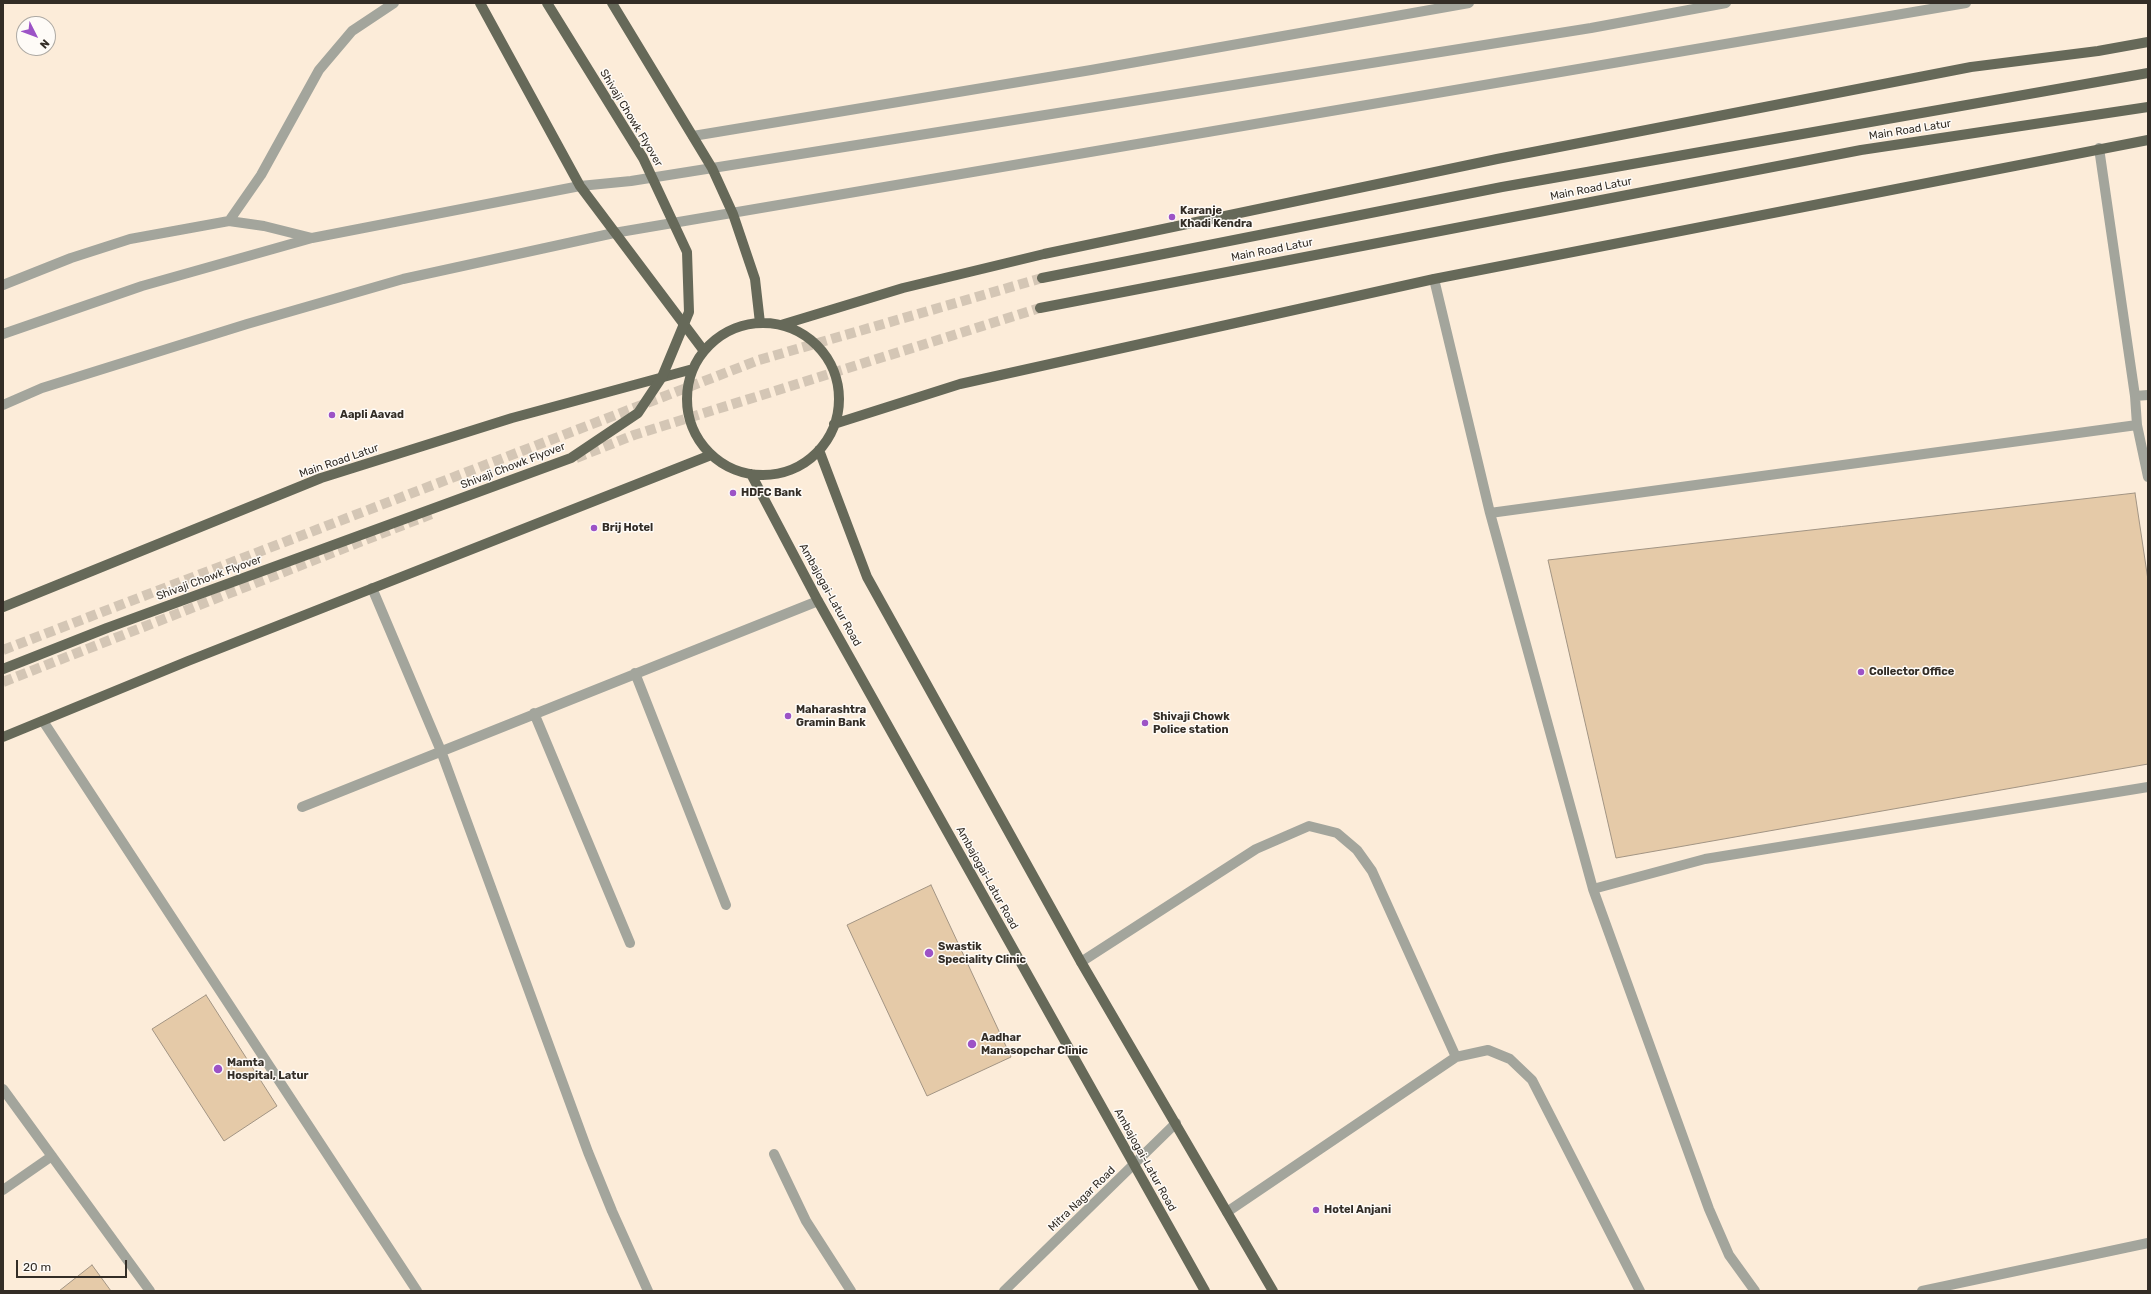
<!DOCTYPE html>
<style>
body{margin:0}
#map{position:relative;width:2151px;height:1294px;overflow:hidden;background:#fcecd9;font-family:Rubik,sans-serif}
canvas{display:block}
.frame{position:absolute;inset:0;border:4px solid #332d26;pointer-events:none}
.north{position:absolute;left:16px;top:16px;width:40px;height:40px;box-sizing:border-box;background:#fefbf7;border:1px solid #ada9a3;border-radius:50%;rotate:132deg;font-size:11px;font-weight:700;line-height:16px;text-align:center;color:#332d26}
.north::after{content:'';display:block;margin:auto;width:14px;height:18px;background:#9c53c6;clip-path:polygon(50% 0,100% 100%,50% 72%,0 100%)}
.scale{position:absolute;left:16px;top:1260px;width:111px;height:18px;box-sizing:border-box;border:2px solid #332d26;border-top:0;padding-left:5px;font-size:12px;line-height:14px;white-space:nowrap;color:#332d26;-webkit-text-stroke:3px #fefbf7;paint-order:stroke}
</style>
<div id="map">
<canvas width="2151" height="1294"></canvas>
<div class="frame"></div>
<div class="north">N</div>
<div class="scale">20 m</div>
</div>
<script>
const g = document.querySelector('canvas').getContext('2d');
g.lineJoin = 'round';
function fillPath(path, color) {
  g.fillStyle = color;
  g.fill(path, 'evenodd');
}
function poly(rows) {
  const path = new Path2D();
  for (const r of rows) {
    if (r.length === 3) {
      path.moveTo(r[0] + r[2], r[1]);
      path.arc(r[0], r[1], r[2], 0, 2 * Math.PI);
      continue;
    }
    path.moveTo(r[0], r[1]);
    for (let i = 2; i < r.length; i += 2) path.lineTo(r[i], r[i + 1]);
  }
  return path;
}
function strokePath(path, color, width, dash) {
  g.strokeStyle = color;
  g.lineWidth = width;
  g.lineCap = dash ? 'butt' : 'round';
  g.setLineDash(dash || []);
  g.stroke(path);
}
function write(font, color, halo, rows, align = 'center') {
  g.font = font + ' Rubik,sans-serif';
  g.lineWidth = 3;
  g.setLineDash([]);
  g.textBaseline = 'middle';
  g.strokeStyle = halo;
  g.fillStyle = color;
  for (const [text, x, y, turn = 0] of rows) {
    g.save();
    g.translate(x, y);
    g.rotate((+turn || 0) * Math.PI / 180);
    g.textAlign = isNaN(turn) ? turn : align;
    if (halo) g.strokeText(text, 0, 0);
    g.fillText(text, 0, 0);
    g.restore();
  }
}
const building = poly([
 [2135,493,2148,580,2148,764,1616,858,1548,560,2135,493],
 [931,885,1011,1057,927,1096,847,925,931,885],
 [206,995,277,1106,224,1141,152,1029,206,995],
 [92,1265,111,1291,59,1291,92,1265]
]);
fillPath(building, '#e5caa8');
strokePath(building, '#a29483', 1);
strokePath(poly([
 [576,458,634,435,1040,308],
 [3,650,759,360,1042,278],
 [3,682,434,513]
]), '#d4c6b5', 10, [10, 5]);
strokePath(poly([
 [693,136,1091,70,1469,3],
 [2099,148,2135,396,2137,425,2148,477],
 [229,221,261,175,319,70,352,31,394,3],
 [1434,279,1490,513,1593,889,1709,1209,1729,1255,1755,1291],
 [3,285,71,258,130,239,229,221,264,226,312,238],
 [3,334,142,286,312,238,580,186,631,181,1591,28,1726,3],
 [2135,396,2148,395],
 [3,405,42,388,247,324,403,279,614,233,1966,3],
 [1490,513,2137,425],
 [372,588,441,751,588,1152,612,1211,648,1291],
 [635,673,726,905],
 [534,713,630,943],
 [43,721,417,1291],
 [302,807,818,601],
 [1593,889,1705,859,2148,787],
 [1081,962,1256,849,1309,826,1337,833,1357,850,1372,871,1456,1057],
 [3,1089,150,1291],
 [774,1154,806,1221,851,1291],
 [3,1190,52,1156],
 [1227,1212,1456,1057,1488,1050,1510,1059,1532,1080,1640,1291],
 [1004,1291,1176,1123],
 [1922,1291,2148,1243]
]), '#a3a59c', 10);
strokePath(poly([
 [480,3,580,186,704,351],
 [612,3,712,168,733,214,755,279,760,323],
 [1042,278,1502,187,2148,73],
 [1040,308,1861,150,2148,107],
 [763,399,76],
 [781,325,903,288,1044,254,1497,159,1971,67,2098,51,2148,42],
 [834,424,960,384,1434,279,2148,140],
 [819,450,867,577,1081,962,1273,1291],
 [751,474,818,601,1205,1291],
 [3,607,321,478,512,418,693,369],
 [3,737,188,661,711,455]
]), '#666959', 10);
strokePath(poly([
 [3,669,107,628,571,458,638,413,662,377,689,312,687,252,643,158,547,3]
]), '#666959', 10);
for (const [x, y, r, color] of [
 [1172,217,4,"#9c53c6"],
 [332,415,4,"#9c53c6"],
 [733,493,4,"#9c53c6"],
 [594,528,4,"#9c53c6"],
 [1861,672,4,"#9c53c6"],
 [788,716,4,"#9c53c6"],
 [1145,723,4,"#9c53c6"],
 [929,953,5,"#9c53c6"],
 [972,1044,5,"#9c53c6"],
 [218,1069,5,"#9c53c6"],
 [1316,1210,4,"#9c53c6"]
]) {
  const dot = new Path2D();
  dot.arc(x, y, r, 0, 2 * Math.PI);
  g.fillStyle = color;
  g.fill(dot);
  strokePath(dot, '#fefbf7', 1.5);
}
write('11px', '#332d26', '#fefbf7', [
 ["Shivaji Chowk Flyover",631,118,59],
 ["Main Road Latur",1910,130,-9],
 ["Main Road Latur",1591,189,-11],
 ["Main Road Latur",1272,250,-11],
 ["Main Road Latur",339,461,-19],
 ["Shivaji Chowk Flyover",513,466,-21],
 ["Shivaji Chowk Flyover",209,578,-20],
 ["Ambajogai-Latur Road",830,595,61],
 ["Ambajogai-Latur Road",987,878,61],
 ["Ambajogai-Latur Road",1145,1160,61],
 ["Mitra Nagar Road",1082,1199,-44]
]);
write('bold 11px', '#332d26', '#fefbf7', [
 ["Karanje",1180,211],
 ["Khadi Kendra",1180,224],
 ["Aapli Aavad",340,415],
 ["HDFC Bank",741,493],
 ["Brij Hotel",602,528],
 ["Collector Office",1869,672],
 ["Maharashtra",796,710],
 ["Gramin Bank",796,723],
 ["Shivaji Chowk",1153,717],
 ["Police station",1153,730],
 ["Swastik",938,947],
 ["Speciality Clinic",938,960],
 ["Aadhar",981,1038],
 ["Manasopchar Clinic",981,1051],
 ["Mamta",227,1063],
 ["Hospital, Latur",227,1076],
 ["Hotel Anjani",1324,1210]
], 'left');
</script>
